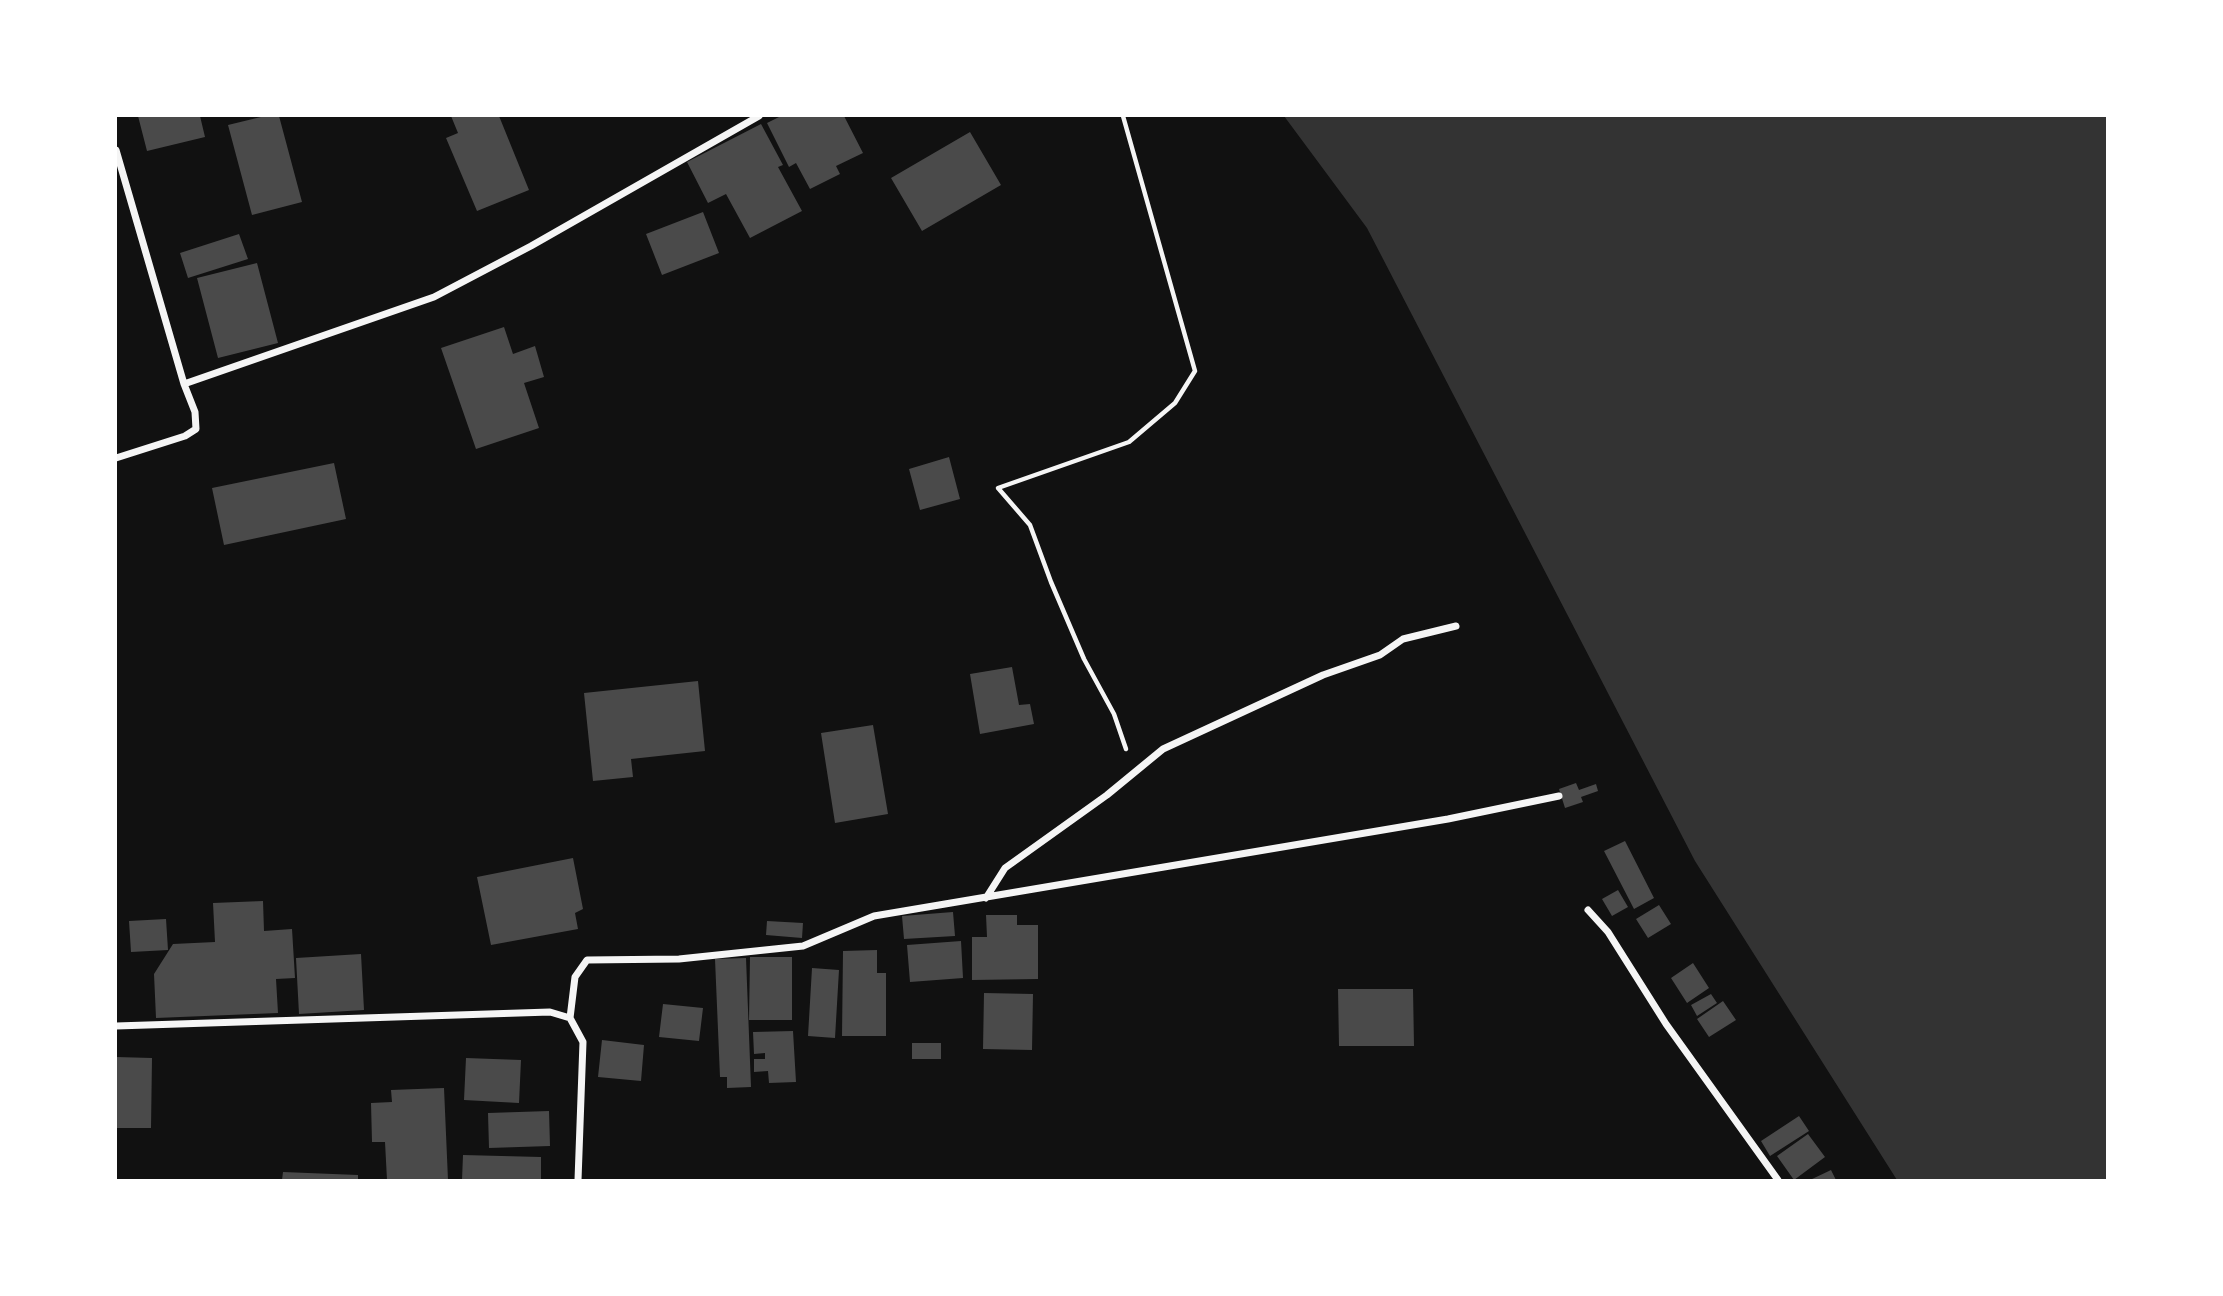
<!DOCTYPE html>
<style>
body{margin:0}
#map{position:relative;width:2223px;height:1296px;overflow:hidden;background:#111;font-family:"Alegreya Sans",sans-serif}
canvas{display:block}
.frame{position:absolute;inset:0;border:117px solid #fff;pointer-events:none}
</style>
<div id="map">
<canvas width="2223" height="1296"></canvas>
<div class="frame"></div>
</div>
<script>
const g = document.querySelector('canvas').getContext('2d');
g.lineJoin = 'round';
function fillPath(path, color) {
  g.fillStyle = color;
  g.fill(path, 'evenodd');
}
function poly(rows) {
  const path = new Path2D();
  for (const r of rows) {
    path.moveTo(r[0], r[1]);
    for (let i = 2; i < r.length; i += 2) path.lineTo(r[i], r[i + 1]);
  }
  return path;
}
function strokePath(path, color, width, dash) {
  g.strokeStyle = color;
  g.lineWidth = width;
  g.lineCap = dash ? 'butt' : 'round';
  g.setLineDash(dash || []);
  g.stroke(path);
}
fillPath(poly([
 [1284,116,2107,116,2107,1180,1897,1180,1695,861,1367,228]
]), '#333');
fillPath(poly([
 [138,116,200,116,205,137,147,151],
 [265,116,279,116,302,202,252,215,228,125],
 [451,116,499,116,529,190,477,211,446,138,458,133],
 [781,116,844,116,863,153,836,166,840,174,810,189,796,163,789,167,767,123],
 [761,124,783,165,778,167,802,211,750,238,726,194,708,203,687,162],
 [970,132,1001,185,922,231,891,178],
 [703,212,719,253,662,275,646,234],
 [239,234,248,259,188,278,180,253],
 [257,263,278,343,218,358,197,278],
 [504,327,513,354,535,346,544,377,524,383,539,428,476,449,441,348],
 [949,457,960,499,920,510,909,469],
 [334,463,346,519,224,545,212,488],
 [1012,667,1019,705,1030,704,1034,724,980,734,970,674],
 [698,681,705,751,631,759,633,777,593,781,584,693],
 [873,725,888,814,835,823,821,733],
 [1576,783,1579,790,1596,784,1598,791,1581,797,1583,802,1565,808,1559,789],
 [1625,841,1654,898,1634,909,1604,851],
 [573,858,583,909,575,913,578,929,491,945,477,877],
 [1618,890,1628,907,1612,916,1602,899],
 [263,901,264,931,292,929,295,978,276,979,278,1013,156,1018,154,974,173,944,215,942,213,903],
 [1659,905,1671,924,1648,938,1636,919],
 [953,912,955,936,904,939,902,916],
 [986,915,1017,915,1017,925,1038,925,1038,979,972,980,972,937,987,937],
 [166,919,168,950,131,952,129,921],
 [767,921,803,923,802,938,766,935],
 [961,941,963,978,910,982,907,945],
 [877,950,877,973,886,973,886,1036,842,1036,843,951],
 [361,954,364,1010,299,1014,296,958],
 [750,957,792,957,792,1020,749,1020],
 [746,958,751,1087,727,1088,727,1077,720,1077,715,959],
 [1693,963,1709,988,1687,1003,1671,978],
 [812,968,839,970,835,1038,808,1036],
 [1338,989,1413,989,1414,1046,1339,1046],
 [984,993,1033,994,1032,1050,983,1049],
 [1711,994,1717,1003,1697,1016,1691,1005],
 [1723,1001,1736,1020,1709,1037,1697,1019],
 [663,1004,703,1008,699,1041,659,1037],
 [793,1031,796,1082,769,1083,768,1071,754,1072,754,1059,765,1059,765,1053,754,1054,753,1032],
 [602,1040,644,1045,641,1081,598,1077],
 [912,1043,941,1043,941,1059,912,1059],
 [116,1057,152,1058,151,1128,116,1128],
 [466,1058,521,1060,519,1103,464,1100],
 [444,1088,448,1180,387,1180,385,1142,372,1142,371,1103,392,1102,391,1090],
 [549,1111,550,1146,489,1148,488,1113],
 [1799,1116,1809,1131,1770,1156,1761,1141],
 [1808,1134,1825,1157,1794,1180,1777,1156],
 [463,1155,541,1157,541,1180,462,1180],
 [1831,1170,1836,1180,1810,1180],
 [283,1172,358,1175,358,1180,282,1180]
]), '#4a4a4a');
strokePath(poly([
 [1123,116,1195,371,1175,403,1129,442,998,488,1030,525,1051,582,1084,659,1114,714,1126,749]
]), '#f5f5f5', 4.5);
strokePath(poly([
 [116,150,184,384,195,412,196,429,185,436,116,458],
 [184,384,434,297,531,246,759,116],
 [986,898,1005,868,1107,795,1163,749,1323,675,1380,655,1403,639,1456,626],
 [1588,910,1608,932,1666,1024,1778,1180],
 [570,1018,575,977,587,960,679,959,803,946,874,916,1448,819,1559,796],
 [116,1026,550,1012,570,1018,583,1042,578,1180]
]), '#f5f5f5', 7);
</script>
